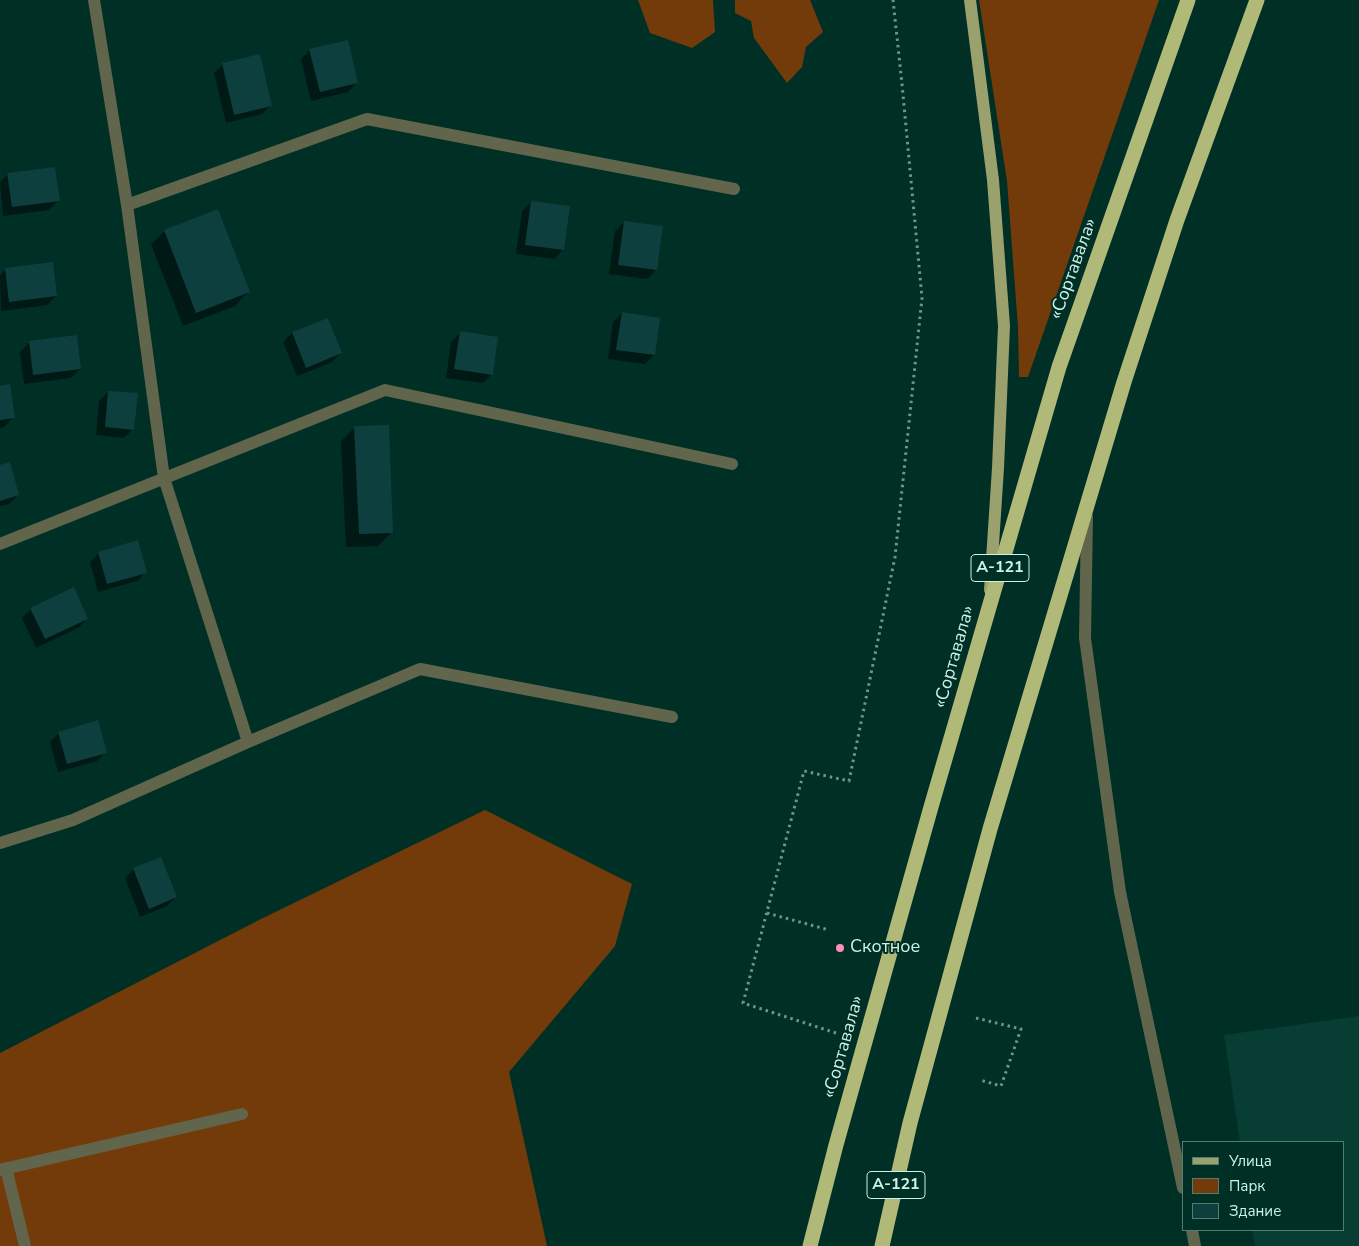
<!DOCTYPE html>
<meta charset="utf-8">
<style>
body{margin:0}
#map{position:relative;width:1359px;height:1246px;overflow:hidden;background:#002f26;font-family:"Nunito Sans",sans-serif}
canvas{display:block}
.legend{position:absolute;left:1182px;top:1141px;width:162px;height:90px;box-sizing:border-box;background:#002f26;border:1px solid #527d73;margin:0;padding:6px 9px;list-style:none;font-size:15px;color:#ccf3e7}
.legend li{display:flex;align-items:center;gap:10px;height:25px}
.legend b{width:25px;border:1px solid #527d73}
</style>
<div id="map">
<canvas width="1359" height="1246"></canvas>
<ul class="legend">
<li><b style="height:6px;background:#9aa16d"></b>Улица</li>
<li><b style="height:14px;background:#733b09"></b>Парк</li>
<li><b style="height:14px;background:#0d3f3f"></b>Здание</li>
</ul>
</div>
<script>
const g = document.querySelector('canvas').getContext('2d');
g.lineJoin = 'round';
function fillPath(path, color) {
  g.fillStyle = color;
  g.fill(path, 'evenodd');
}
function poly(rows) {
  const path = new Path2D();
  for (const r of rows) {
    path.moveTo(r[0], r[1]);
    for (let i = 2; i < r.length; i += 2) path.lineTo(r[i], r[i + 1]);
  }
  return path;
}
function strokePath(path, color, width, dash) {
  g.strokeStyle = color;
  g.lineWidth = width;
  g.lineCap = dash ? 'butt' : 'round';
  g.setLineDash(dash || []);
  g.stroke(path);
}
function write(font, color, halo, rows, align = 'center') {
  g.font = font + ' "Nunito Sans",sans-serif';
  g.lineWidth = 4;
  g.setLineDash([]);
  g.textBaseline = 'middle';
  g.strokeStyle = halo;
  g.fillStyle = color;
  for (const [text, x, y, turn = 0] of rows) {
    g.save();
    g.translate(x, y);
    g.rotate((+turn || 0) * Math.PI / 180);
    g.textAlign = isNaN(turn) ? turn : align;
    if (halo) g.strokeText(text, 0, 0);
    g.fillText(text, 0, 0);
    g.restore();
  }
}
fillPath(poly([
 [1359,1016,1359,1246,1255,1246,1252,1230,1343,1230,1343,1142,1240,1142,1224,1035]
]), '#083d33');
fillPath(poly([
 [638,0,713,0,715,32,692,48,650,33],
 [735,0,810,0,823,32,806,47,802,67,787,83,754,38,751,21,735,13],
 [979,0,1159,0,1028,377,1019,377,1018,327,1007,181],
 [485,810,632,884,615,946,509,1072,547,1246,0,1246,0,1053,261,919]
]), '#733b09');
fillPath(poly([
 [310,50,357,83,348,92,311,101,301,59],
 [223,64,271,105,262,114,226,123,214,73],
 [8,174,58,201,49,210,3,216,0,182],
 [531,202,563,250,554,259,516,254,522,211],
 [624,222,656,270,647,279,609,274,615,231],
 [165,231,248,292,235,306,183,326,151,244],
 [6,269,56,296,47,305,1,311,0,275],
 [622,313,654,355,645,364,608,359,613,322],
 [328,319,341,353,332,362,297,376,283,342,292,333],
 [460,333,492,374,483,383,446,378,451,342],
 [75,337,80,369,71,378,24,384,20,352,29,343],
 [0,387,13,418,4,427,0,428],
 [108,392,133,429,124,438,96,435,99,401],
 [355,427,392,532,378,546,346,547,341,441],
 [0,466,18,495,9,504,0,506],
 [99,553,146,572,137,581,98,592,90,562],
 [31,609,87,619,78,628,36,648,22,618],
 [59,733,106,752,97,761,58,772,50,742],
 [134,869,176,897,167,906,140,917,125,878]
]), '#0007');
fillPath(poly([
 [348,40,358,83,320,92,309,49],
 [260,54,272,106,234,115,222,63],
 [55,167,60,201,12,207,7,173],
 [531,201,570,206,564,250,525,245],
 [218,209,250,292,196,313,164,230],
 [624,221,663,226,657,270,618,265],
 [53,262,57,296,9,302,5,268],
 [622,312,660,318,655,355,616,350],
 [328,318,342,353,306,368,292,332],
 [460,331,498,337,493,375,454,369],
 [77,335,81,369,33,375,29,341],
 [10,384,15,418,0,420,0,386],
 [108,391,138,393,134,430,105,427],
 [389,425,393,533,359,534,354,426],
 [10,462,19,495,0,501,0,465],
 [138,540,147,573,107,584,98,552],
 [74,587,88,619,45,639,30,608],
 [98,720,107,753,67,764,58,732],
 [161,857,177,897,149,909,133,868]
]), '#0d3f3f');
strokePath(poly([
 [767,913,829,930],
 [976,1018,1021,1029,1001,1086,980,1080],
 [836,1033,743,1003,804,771,849,781,895,557,922,298,902,84,893,0]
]), '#6c978c', 3, [2.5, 4]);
strokePath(poly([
 [94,0,127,205,164,478,248,742],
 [127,205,367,119,734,189],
 [1087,517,1085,638,1120,892,1183,1188],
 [0,544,385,390,732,464],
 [0,843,73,820,248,742,420,669,672,717],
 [6,1168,25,1246],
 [0,1170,242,1114],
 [1192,1230,1195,1246]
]), '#61654b', 12);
strokePath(poly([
 [970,0,993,180,1004,326,998,468,990,590]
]), '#9aa16d', 12);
strokePath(poly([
 [810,1246,836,1145,931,807,1059,367,1188,0],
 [882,1246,910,1123,990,829,1124,382,1177,220,1257,0]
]), '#b1b979', 15);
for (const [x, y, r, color] of [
 [840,948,5,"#fe8ebc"]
]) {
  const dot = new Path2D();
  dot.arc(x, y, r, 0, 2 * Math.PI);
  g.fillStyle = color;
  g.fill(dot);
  strokePath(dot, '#002f26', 2);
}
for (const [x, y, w] of [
 [1000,568,58],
 [896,1185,58]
]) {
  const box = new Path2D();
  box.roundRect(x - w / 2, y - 13.5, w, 27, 4);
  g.fillStyle = '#002f26';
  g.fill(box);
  strokePath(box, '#ccf3e7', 1);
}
write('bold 16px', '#ccf3e7', null, [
 ["А-121",1000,568],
 ["А-121",896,1185]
]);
write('18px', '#ccf3e7', '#002f26', [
 ["«Сортавала»",1074,269,-70],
 ["«Сортавала»",955,657,-74],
 ["«Сортавала»",844,1047,-74]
]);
write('18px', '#ccf3e7', '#002f26', [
 ["Скотное",850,948]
], 'left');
</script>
